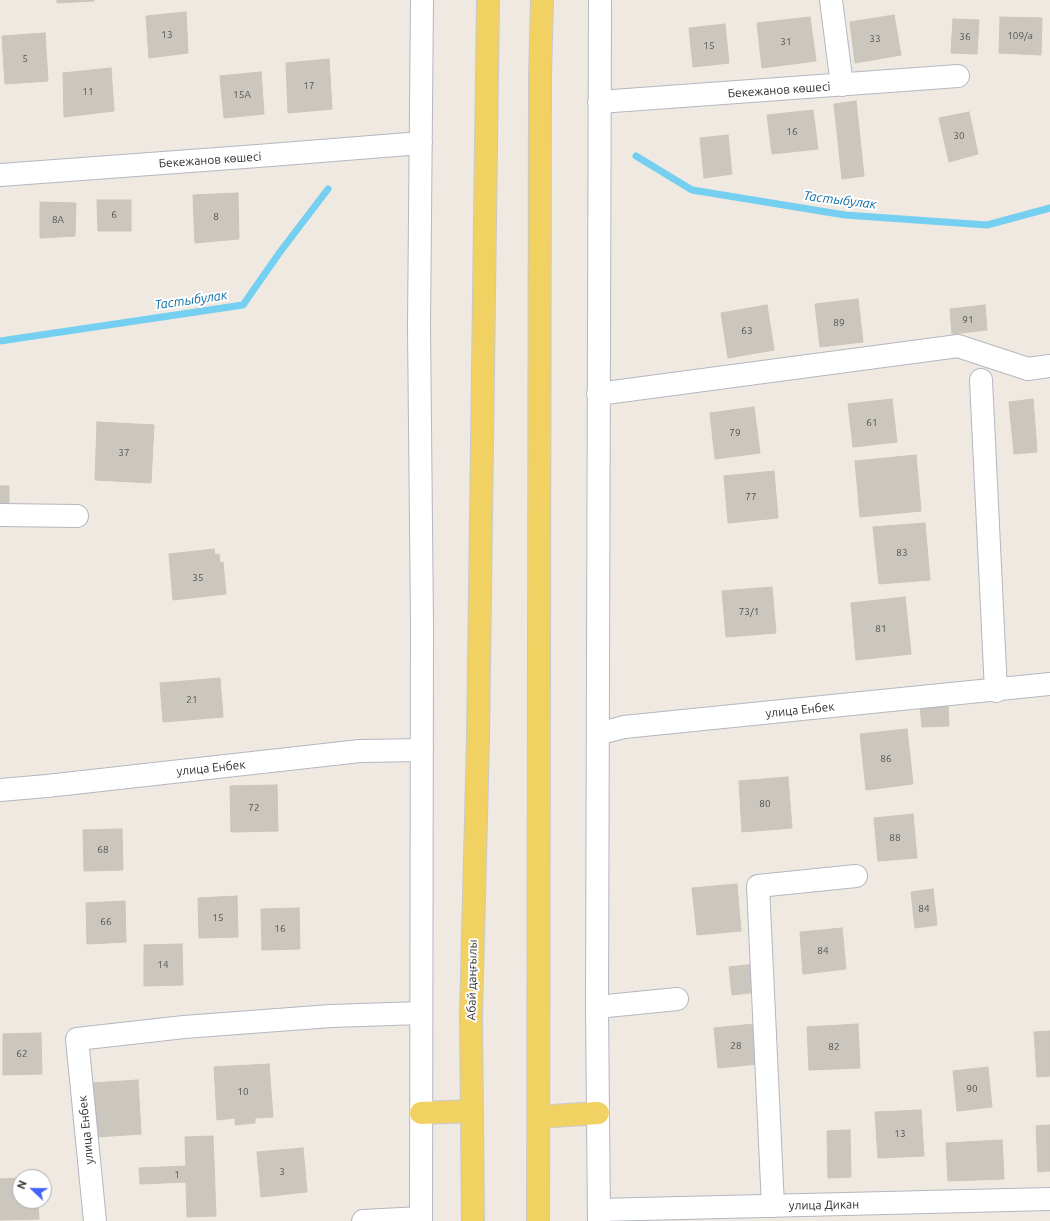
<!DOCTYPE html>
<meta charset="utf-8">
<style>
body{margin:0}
#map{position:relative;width:1050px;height:1221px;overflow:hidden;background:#efe9e1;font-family:Ubuntu,sans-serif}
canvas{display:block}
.north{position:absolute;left:12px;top:1169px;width:40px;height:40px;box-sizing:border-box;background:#fff;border:1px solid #ababab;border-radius:50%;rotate:292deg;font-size:11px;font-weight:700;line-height:16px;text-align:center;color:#2e2e2e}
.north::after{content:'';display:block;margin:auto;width:14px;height:18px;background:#4264fb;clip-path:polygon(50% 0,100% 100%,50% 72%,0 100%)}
</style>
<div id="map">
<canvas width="1050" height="1221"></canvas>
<div class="north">N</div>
</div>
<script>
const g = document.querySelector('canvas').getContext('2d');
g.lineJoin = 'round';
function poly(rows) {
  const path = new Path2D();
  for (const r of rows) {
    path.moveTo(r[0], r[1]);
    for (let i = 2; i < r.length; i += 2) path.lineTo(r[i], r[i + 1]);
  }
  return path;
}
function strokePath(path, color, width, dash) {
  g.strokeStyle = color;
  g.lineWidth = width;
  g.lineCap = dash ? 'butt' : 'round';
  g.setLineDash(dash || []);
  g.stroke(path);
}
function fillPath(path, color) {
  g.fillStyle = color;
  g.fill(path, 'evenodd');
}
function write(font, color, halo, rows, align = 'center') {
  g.font = font + ' Ubuntu,sans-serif';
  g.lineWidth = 4;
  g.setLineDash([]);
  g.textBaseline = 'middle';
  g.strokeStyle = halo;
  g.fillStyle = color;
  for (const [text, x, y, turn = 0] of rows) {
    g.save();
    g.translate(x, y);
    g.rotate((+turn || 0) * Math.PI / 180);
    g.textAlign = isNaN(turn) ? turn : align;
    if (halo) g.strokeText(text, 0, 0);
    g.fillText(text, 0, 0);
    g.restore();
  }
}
strokePath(poly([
 [636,156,692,190,845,215,987,225,1050,208],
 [0,341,243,305,280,252,328,189]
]), '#75cff0', 7);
const building = poly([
 [57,0,94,0,94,1,57,3,57,0],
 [186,12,188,53,149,58,146,16,186,12],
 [894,15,901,55,855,63,850,22,894,15],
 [810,17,816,61,762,68,757,23,810,17],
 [1000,17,1042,18,1041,55,999,53,1000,17],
 [953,19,979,20,977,54,951,53,953,19],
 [725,24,729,63,693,67,689,28,725,24],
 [45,33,48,81,5,84,2,36,45,33],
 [329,59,332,109,288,113,286,63,329,59],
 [111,68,114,111,64,117,63,73,111,68],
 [261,72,264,114,224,118,220,76,261,72],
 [856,101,864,176,842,179,834,104,856,101],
 [813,110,818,149,772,154,767,115,813,110],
 [969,112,978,154,949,162,939,118,969,112],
 [728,135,732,174,704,178,700,138,728,135],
 [238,193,239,239,195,243,193,195,238,193],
 [97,200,131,200,131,231,98,231,97,200],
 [40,202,76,203,75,236,40,238,40,202],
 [858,299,863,342,820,347,815,304,858,299],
 [767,305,774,350,728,358,721,313,767,305],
 [985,305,987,330,952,334,950,309,985,305],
 [892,399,897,442,853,447,848,404,892,399],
 [1033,399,1037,452,1014,454,1009,402,1033,399],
 [754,407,760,453,715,459,710,413,754,407],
 [97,422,154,425,151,483,95,480,97,422],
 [916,455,921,511,860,517,855,461,916,455],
 [774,471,778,518,728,523,724,476,774,471],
 [0,486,9,486,9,509,0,509,0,486],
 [925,523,930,580,879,584,873,527,925,523],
 [214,549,215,555,219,554,220,563,223,562,226,594,173,600,169,554,214,549],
 [772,587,776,633,726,637,722,591,772,587],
 [905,597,911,654,856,660,851,603,905,597],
 [220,678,223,717,163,722,160,683,220,678],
 [948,704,949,726,922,727,920,706,948,704],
 [907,729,913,784,866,790,860,734,907,729],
 [788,777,792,828,742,832,739,781,788,777],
 [277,785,278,831,231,832,230,786,277,785],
 [913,814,917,858,878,861,874,818,913,814],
 [122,829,123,870,84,871,83,830,122,829],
 [737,884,741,931,697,935,692,888,737,884],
 [933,889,937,925,915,928,911,892,933,889],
 [237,896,238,937,199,938,198,898,237,896],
 [125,901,126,942,87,944,86,903,125,901],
 [299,908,300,949,262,950,261,909,299,908],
 [842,928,846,969,803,974,800,932,842,928],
 [182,944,183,985,144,986,144,945,182,944],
 [755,964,759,992,732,995,729,967,755,964],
 [754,1024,758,1064,718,1068,714,1028,754,1024],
 [858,1024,860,1068,809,1070,807,1027,858,1024],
 [1050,1031,1050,1076,1037,1077,1034,1032,1050,1031],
 [41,1033,42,1074,3,1075,3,1034,41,1033],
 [269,1064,273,1117,255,1118,255,1123,235,1125,235,1118,217,1120,214,1067,269,1064],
 [988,1067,992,1107,957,1111,953,1071,988,1067],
 [138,1080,141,1134,96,1137,92,1083,138,1080],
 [921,1110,924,1156,878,1158,875,1112,921,1110],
 [1050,1125,1050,1171,1038,1172,1036,1126,1050,1125],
 [850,1130,851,1177,828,1178,827,1131,850,1130],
 [213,1136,216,1216,187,1217,186,1182,140,1184,139,1168,186,1166,185,1137,213,1136],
 [1002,1140,1004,1179,948,1181,946,1143,1002,1140],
 [303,1148,307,1192,261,1197,257,1152,303,1148],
 [20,1178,20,1201,38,1201,39,1219,0,1220,0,1179,20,1178]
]);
fillPath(building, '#cbc7bf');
strokePath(building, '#cbc5ba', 1);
const minor = poly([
 [831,0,842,85],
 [599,102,958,76],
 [0,175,258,156,421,143],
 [981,380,996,691],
 [598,394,958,346,1028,369,1050,366],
 [0,515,77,516],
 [598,734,624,727,1050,684],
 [0,790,47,786,360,751,422,750],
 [597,1007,677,999],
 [773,1206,758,886,856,876],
 [599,1210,1050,1199],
 [95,1221,77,1039,184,1027,331,1016,421,1013],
 [363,1221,421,1218],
 [421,1221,422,624,419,326,422,0],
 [599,1221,597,1007,600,0]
]);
const major = poly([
 [421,1113,472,1111],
 [538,1117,598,1113],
 [473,1221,471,1015,478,739,488,0],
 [538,1221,540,78,542,0]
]);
strokePath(minor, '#b4b7c1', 24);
strokePath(major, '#c9c9c9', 24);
strokePath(minor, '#fff', 22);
strokePath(major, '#f2d163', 22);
write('10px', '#555452', null, [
 ["13",167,35],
 ["109/а",1020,36],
 ["36",965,37],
 ["33",875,39],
 ["31",786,42],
 ["15",709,46],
 ["5",25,59],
 ["17",309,86],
 ["11",88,92],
 ["15А",242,95],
 ["16",792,132],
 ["30",959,136],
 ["6",114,215],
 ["8",216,217],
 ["8А",58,220],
 ["91",968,320],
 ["89",839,323],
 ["63",747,331],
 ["61",872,423],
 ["79",735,433],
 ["37",124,453],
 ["77",751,497],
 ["83",902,553],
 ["35",198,578],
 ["73/1",749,612],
 ["81",881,629],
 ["21",192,700],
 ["86",886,759],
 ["80",765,804],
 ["72",254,808],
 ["88",895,838],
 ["68",103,850],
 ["84",924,909],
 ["15",218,918],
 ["66",106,922],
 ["16",280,929],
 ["84",823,951],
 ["14",163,965],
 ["28",736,1046],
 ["82",834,1047],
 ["62",22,1054],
 ["90",972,1089],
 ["10",243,1092],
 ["13",900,1134],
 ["3",282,1172],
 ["1",177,1175]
]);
write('12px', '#2e2e2e', '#fff', [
 ["Бекежанов көшесі",779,90,-4],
 ["Бекежанов көшесі",210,160,-4],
 ["улица Енбек",800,710,-6],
 ["улица Енбек",211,768,-6],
 ["Абай даңғылы",472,980,-89],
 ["улица Енбек",86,1130,-96],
 ["улица Дикан",824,1205,-1]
]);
write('italic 13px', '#0d6fa3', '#fff', [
 ["Тастыбулак",840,200,7],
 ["Тастыбулак",191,300,-8]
]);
</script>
